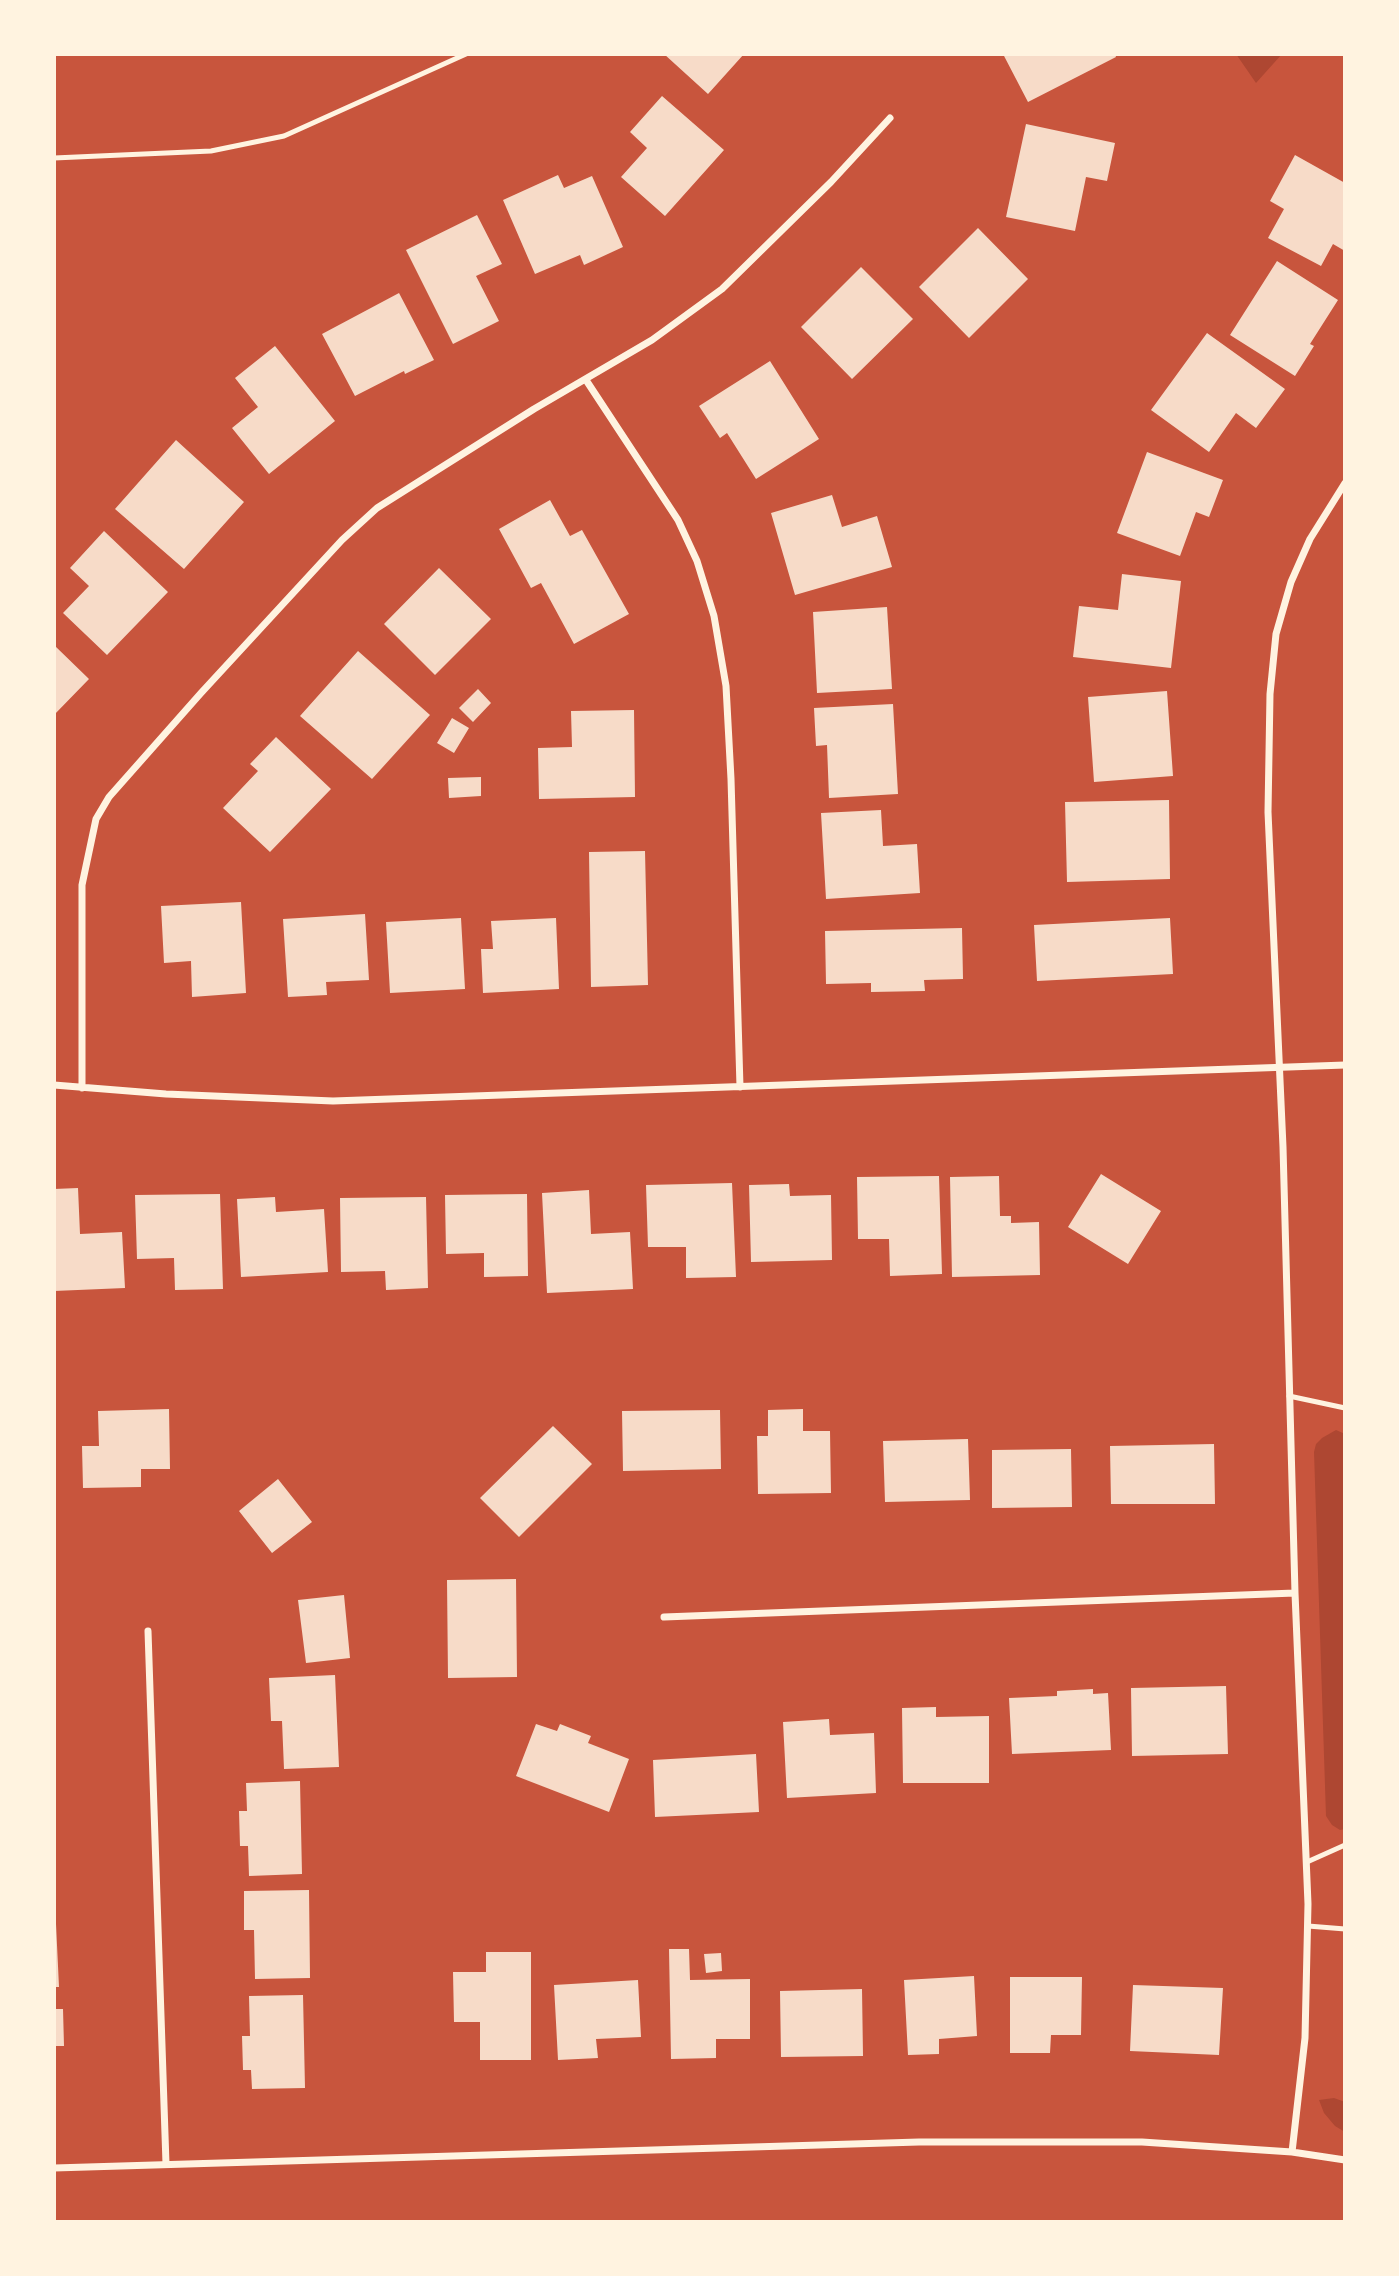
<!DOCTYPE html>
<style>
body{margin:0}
#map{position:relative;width:1399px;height:2276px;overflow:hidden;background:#c8553d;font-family:"Alegreya Sans",sans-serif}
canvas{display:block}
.frame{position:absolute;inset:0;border:56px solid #fff3e0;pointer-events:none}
</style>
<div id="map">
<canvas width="1399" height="2276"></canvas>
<div class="frame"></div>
</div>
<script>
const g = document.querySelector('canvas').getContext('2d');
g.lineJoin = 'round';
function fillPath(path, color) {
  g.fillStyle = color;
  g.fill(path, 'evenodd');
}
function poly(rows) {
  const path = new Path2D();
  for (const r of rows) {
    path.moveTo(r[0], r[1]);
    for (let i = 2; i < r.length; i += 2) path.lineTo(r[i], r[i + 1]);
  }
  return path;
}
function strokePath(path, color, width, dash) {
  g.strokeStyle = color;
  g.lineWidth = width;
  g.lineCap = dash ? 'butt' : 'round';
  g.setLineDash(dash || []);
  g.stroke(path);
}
fillPath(poly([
 [1236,54,1282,54,1256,83],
 [1336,1430,1345,1434,1345,1829,1340,1830,1332,1825,1326,1816,1314,1452,1316,1444,1322,1438],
 [1334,2098,1345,2102,1345,2132,1335,2126,1324,2113,1319,2100]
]), '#ae4732');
fillPath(poly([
 [664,54,744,54,708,94],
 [1003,54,1115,54,1116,57,1028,102],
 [662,96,724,150,665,216,621,177,647,148,630,132],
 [1026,124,1115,143,1107,181,1086,177,1075,231,1006,217],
 [1295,155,1345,183,1345,251,1333,244,1321,266,1268,238,1284,209,1270,201],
 [558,175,564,188,592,176,623,247,584,265,580,255,535,274,503,200],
 [477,215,502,264,476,276,499,321,453,344,406,250],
 [978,228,1028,279,969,338,919,287],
 [1277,261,1338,300,1310,344,1314,346,1295,376,1230,335],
 [861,267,913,319,852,379,801,327],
 [399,293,434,360,405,374,404,371,355,396,322,334],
 [1207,333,1285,389,1256,428,1236,413,1209,452,1151,410],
 [275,346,335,421,269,474,232,428,258,407,235,378],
 [770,361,819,439,756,479,727,433,720,438,699,406],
 [176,440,244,502,184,569,115,509],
 [1147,452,1223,480,1209,517,1196,512,1180,556,1117,533],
 [832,495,842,527,877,516,892,567,795,595,771,513],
 [550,500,570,536,582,530,629,614,574,644,541,583,531,588,499,529],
 [104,531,168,592,107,655,63,613,89,586,70,568],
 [439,568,491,619,435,675,384,624],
 [1122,574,1181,581,1171,668,1073,657,1079,606,1118,610],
 [887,607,892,689,817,693,813,612],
 [54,645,89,679,54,715],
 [358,651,430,715,372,779,300,716],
 [478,689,491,703,473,722,459,708],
 [1167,691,1173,776,1094,782,1088,697],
 [893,704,898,794,829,798,827,745,816,746,814,708],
 [634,710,635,797,539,799,538,748,572,747,571,711],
 [452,718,469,728,454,753,437,743],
 [276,737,331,789,270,852,223,808,258,771,250,764],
 [481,777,481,796,449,798,448,778],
 [1169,800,1170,879,1067,882,1065,802],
 [881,810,883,846,917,844,920,893,826,899,821,813],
 [645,851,648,985,591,987,589,852],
 [241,902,246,993,192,997,191,961,164,963,161,906],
 [365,914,369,980,326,982,327,995,288,997,283,919],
 [461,918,465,989,390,993,386,922],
 [556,918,559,989,483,993,481,949,493,949,491,921],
 [1170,918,1173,974,1037,981,1034,925],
 [962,928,963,979,924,980,925,991,871,992,871,983,826,984,825,931],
 [1101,1174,1161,1211,1128,1264,1068,1227],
 [939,1176,942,1274,890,1276,889,1239,858,1239,857,1177],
 [999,1176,1000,1216,1011,1216,1011,1223,1039,1222,1040,1275,952,1277,950,1177],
 [732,1183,736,1277,686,1278,686,1247,648,1247,646,1185],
 [789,1184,790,1196,831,1195,832,1260,751,1262,749,1185],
 [78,1188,80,1234,122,1232,125,1288,54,1291,54,1189],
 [589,1190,591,1234,630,1232,633,1289,547,1293,542,1193],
 [220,1194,223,1289,175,1290,174,1258,137,1259,135,1195],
 [527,1194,528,1276,484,1277,484,1253,446,1254,445,1195],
 [275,1197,276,1212,324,1209,328,1272,241,1277,237,1199],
 [426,1197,428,1288,386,1290,385,1271,341,1272,340,1198],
 [169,1409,170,1469,141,1469,141,1487,83,1488,82,1446,99,1446,98,1411],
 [803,1409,803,1431,830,1431,831,1493,758,1494,757,1436,768,1436,768,1410],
 [720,1410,721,1469,623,1471,622,1411],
 [553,1426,592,1464,519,1537,480,1498],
 [968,1439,970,1500,885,1502,883,1441],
 [1214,1444,1215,1504,1111,1504,1110,1446],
 [1071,1449,1072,1507,992,1508,992,1450],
 [278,1479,312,1522,272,1553,239,1511],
 [516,1579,517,1677,448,1678,447,1580],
 [344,1595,350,1658,306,1663,298,1600],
 [335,1675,339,1767,284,1769,282,1721,271,1721,269,1678],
 [1226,1686,1228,1754,1132,1756,1131,1688],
 [1093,1689,1093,1694,1108,1693,1111,1750,1012,1754,1009,1698,1057,1696,1057,1691],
 [936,1707,936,1717,989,1716,989,1783,903,1783,902,1708],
 [829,1719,830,1735,874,1733,876,1793,787,1798,783,1722],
 [536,1724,557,1731,560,1724,591,1736,588,1743,629,1759,609,1812,516,1776],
 [756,1754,759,1812,655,1817,653,1760],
 [300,1781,302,1874,249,1876,248,1846,240,1846,239,1811,247,1811,246,1783],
 [309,1890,310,1978,255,1979,254,1930,244,1930,244,1891],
 [54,1924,56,1924,59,1987,54,1987],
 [669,1949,689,1949,690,1980,750,1979,750,2039,716,2039,716,2058,671,2059],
 [486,1952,531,1952,531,2060,480,2060,480,2022,454,2022,453,1972,486,1972],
 [721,1953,722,1971,706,1973,704,1954],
 [974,1976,977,2036,939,2039,939,2054,908,2055,904,1980],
 [1010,1977,1082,1977,1081,2035,1051,2035,1050,2053,1010,2053],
 [638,1980,641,2037,596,2039,598,2058,558,2060,554,1985],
 [1133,1985,1223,1988,1219,2055,1130,2051],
 [862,1989,863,2056,781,2057,780,1991],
 [303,1995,305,2088,252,2089,251,2070,243,2070,242,2036,250,2036,249,1996],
 [54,2009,63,2009,64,2046,54,2046]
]), '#f7dbc8');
strokePath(poly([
 [54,158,211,151,284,136,466,54],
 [1289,1396,1345,1408],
 [1307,1862,1345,1845],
 [1308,1926,1345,1929]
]), '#fff3e0', 5);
strokePath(poly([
 [586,380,678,520,697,561,714,616,726,686,731,779,740,1087],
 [54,1085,166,1094,333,1101,1345,1065],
 [82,1088,82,885,96,819,109,797,201,693,342,540,377,508,534,409,652,340,722,289,831,182,890,118],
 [664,1617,1295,1593],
 [148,1631,166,2164],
 [1292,2152,1305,2038,1308,1904,1295,1593,1283,1147,1268,812,1270,694,1276,634,1291,582,1310,539,1345,483],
 [54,2168,919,2142,1142,2142,1292,2152,1345,2160]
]), '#fff3e0', 7);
</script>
